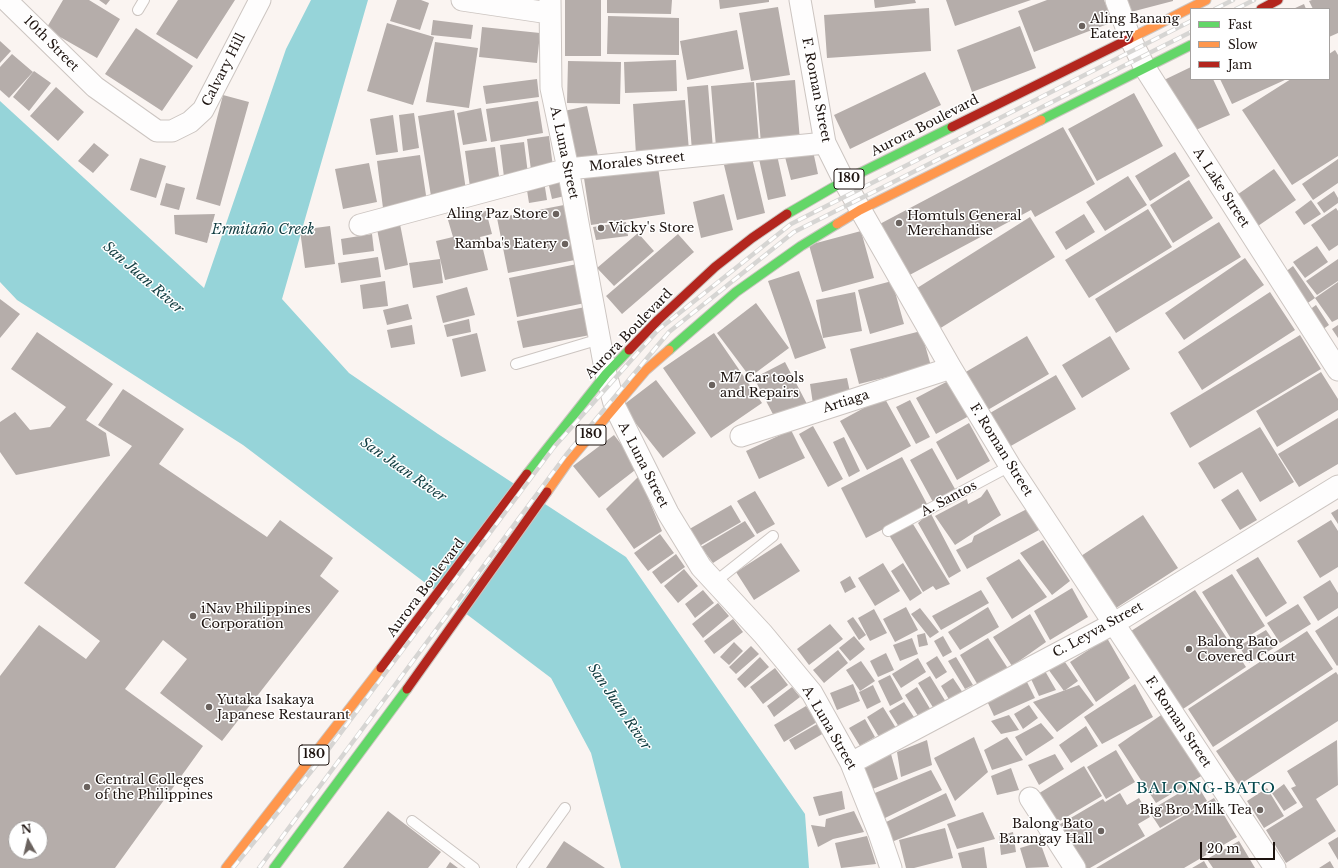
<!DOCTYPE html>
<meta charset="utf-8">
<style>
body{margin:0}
#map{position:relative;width:1338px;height:868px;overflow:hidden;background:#faf4f1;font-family:"Libre Baskerville",serif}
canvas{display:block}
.legend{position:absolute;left:1190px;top:8px;width:140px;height:72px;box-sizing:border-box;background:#fff;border:1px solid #a5a19f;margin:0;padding:5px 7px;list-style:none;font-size:12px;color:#1d130f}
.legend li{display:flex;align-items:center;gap:8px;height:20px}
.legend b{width:20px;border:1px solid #a5a19f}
.north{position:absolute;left:8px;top:820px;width:40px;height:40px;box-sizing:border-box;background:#fff;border:1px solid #a5a19f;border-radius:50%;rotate:352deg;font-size:11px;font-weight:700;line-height:16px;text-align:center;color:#1d130f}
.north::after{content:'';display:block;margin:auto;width:14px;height:18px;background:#6a625e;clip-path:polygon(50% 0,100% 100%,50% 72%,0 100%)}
.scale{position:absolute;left:1200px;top:842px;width:75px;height:18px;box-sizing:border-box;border:2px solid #1d130f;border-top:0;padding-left:5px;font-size:12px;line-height:14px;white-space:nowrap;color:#1d130f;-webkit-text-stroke:3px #fff;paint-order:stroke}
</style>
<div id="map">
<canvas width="1338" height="868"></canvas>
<ul class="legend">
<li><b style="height:5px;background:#63d668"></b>Fast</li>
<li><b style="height:5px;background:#ff974d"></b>Slow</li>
<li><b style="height:5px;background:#b3261e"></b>Jam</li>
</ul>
<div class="north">N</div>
<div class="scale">20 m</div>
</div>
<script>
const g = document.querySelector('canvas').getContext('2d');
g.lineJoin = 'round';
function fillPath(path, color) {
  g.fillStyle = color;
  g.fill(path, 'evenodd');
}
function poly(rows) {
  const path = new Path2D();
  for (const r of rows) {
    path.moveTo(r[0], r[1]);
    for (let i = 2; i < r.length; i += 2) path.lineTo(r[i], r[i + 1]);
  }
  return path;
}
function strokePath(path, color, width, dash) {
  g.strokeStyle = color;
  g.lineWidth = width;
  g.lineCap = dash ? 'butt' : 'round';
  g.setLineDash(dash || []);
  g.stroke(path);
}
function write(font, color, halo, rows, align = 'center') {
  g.font = font + ' "Libre Baskerville",serif';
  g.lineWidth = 3;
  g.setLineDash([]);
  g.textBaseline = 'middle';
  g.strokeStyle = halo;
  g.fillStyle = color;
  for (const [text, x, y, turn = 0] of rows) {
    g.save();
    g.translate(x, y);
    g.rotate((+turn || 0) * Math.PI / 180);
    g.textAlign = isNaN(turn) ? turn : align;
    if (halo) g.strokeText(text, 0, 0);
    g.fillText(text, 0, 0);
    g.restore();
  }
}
fillPath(poly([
 [311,0,368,0,282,299,349,373,438,434,626,557,805,814,809,868,621,868,591,753,551,678,243,445,17,300,0,282,0,101,204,288,286,49]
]), '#96d4d9');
fillPath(poly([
 [520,486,538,498,456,609,438,595]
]), '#faf4f1');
fillPath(poly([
 [63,0,89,0,120,19,97,58,46,29],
 [99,0,110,0,106,5],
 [178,0,235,0,197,59,156,34],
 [397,0,421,0,429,3,420,30,390,21],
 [565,0,601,0,601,56,565,56],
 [607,0,672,0,671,14,607,13],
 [719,0,769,0,769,2,720,9],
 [874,0,915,0,916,3,875,8],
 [946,0,1031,0,955,26],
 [1047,0,1104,0,1113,22,1034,52,1018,11],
 [1124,0,1173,0,1173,1,1127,13],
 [1312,0,1338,0,1338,33,1329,37,1329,9,1313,9,1309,1],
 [1304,4,1306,9,1293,9],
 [778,7,790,75,751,81,739,13],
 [929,8,931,51,827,58,824,15],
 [608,16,679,18,679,55,607,54],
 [433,20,473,25,471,39,431,35],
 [387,23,434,37,413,105,367,91],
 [1020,26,1036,68,972,92,957,50],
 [482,27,540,33,537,63,479,57],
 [136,28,193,66,162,111,105,74],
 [737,30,744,69,687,80,680,41],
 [0,41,11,51,0,63],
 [435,42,478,48,469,108,426,102],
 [1335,50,1338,55,1338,156,1292,185,1242,110,1291,79,1329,79,1329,54],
 [12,54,33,72,9,98,0,90,0,67],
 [676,60,677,91,625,93,624,62],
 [568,61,621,62,620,104,567,103],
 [1191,67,1191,79,1213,79,1230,115,1189,133,1164,80],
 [34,71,51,83,29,111,13,97],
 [925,72,941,105,850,149,834,115],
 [537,79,539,97,486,104,483,86],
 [1220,79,1287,79,1232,104],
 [795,80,800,141,761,144,756,83],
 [754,82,759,143,716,147,711,86],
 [708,85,713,149,692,151,687,87],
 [56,87,84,112,58,141,30,116],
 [1134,93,1163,146,1097,181,1068,129],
 [223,95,249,102,220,206,196,199],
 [685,100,689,151,636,155,633,104],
 [538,101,543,133,491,142,486,109],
 [587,106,598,156,574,161,564,111],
 [481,108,487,141,463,145,457,113],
 [454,110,466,190,431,196,418,116],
 [414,113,419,148,403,151,399,115],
 [393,115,398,152,376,155,370,119],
 [1063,127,1095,184,1035,217,1031,210,904,278,876,226],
 [549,136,553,167,531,170,527,139],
 [524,142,528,174,504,177,500,145],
 [94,143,109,155,93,173,78,161],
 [495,147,500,183,470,187,465,151],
 [813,151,818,174,791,180,785,157],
 [1175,152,1190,176,1150,201,1135,176],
 [420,155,427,202,383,208,377,161],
 [777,155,786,196,768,200,759,159],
 [140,158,166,166,156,198,130,190],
 [752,158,765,213,737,220,724,165],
 [1338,159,1338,183,1313,200,1302,184],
 [369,163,377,202,343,209,335,169],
 [658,167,665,214,591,225,584,178],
 [1274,169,1296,200,1255,228,1234,197],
 [563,173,569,195,552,199,547,177],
 [1128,176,1147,205,1105,231,1086,202],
 [1189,180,1213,218,1173,243,1150,205],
 [544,181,547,200,529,203,526,184],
 [166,183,185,188,179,210,160,205],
 [1334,191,1338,198,1338,203,1324,213,1317,203],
 [724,194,733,230,701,238,693,202],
 [1311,200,1321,214,1304,225,1295,212],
 [564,205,575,260,508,273,497,218],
 [1336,208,1338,211,1338,245,1329,251,1311,225],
 [1148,209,1172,247,1089,298,1065,260],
 [486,211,492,234,480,237,488,270,445,280,436,241,453,237,448,220],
 [215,214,207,243,175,234,174,215],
 [1084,214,1095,232,1066,250,1055,232],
 [1030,217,1055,257,939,329,914,290],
 [626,222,628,236,596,240,593,227],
 [1219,222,1241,257,1116,333,1095,299],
 [400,224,408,265,385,270,377,229],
 [330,226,335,264,305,268,300,230],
 [861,231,874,278,822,292,809,245],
 [638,233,654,251,614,286,597,268],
 [372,234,374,251,343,255,341,239],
 [678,234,694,252,622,314,606,296],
 [1317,246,1328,262,1305,278,1293,262],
 [378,257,381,277,341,283,338,263],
 [1245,258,1264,285,1184,340,1165,313],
 [440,259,443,283,413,288,409,263],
 [1338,259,1338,281,1317,295,1306,281],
 [577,264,585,303,517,317,509,278],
 [1293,266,1315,298,1302,307,1280,276],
 [799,271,826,348,795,359,768,281],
 [385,281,388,306,363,309,360,285],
 [892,281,904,324,870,334,858,290],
 [1338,282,1338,319,1332,322,1315,298],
 [467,287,475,315,443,323,436,296],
 [855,292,862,331,823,338,816,300],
 [1270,292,1295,330,1202,390,1178,352],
 [0,299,20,314,0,338],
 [756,303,789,348,750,377,717,333],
 [408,304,412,319,387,325,383,310],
 [1316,305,1329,325,1319,332,1305,313],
 [585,307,590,335,523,348,517,321],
 [469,319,471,332,447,337,444,325],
 [412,325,415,344,391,348,387,330],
 [1338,325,1338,338,1332,329],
 [921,331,931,366,859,384,850,349],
 [37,332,113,384,86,420,106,433,110,456,16,475,0,452,0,422,15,412,30,430,50,427,66,407,11,369],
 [477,333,486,371,461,377,452,339],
 [714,333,762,403,711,438,663,368],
 [1300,335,1321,369,1190,448,1170,413],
 [1027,336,1049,374,986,411,964,373],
 [1110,336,1130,369,1082,398,1062,365],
 [785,362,807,404,776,420,754,378],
 [1321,372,1338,399,1338,410,1277,447,1256,411],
 [1056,375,1076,409,1009,447,990,413],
 [847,378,851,397,813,404,810,384],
 [656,380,696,433,663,458,622,406],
 [950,380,969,416,936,434,916,398],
 [123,389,184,429,159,464,267,537,280,520,333,558,320,576,339,591,222,741,160,693,187,659,163,640,125,689,203,746,115,868,0,868,0,676,39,625,86,659,100,641,24,583,132,446,98,425],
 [16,828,40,828,40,852,16,852],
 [884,397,911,446,867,470,840,421],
 [910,400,930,437,916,444,896,407],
 [1338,418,1338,464,1299,487,1278,454],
 [969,423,990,461,957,480,936,442],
 [813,426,843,479,828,487,799,434],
 [1260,427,1294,482,1260,502,1242,472,1214,489,1198,463],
 [791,430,805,458,759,479,746,451],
 [614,435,639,467,599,498,573,466],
 [844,437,860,471,849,477,833,442],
 [932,448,955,489,933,502,910,460],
 [902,457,928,506,866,538,841,488],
 [639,476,662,531,634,549,606,509],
 [987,489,1001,515,955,545,935,516,967,499,968,504,981,497],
 [1238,489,1257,520,1240,530,1221,500],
 [755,491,775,524,757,534,737,501],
 [731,505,741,522,696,548,686,531],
 [1027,509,1039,530,967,569,956,550,972,542,974,536],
 [1338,509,1338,524,1331,513],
 [930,512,961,571,949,578,918,523],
 [1143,515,1178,568,1113,610,1078,558],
 [1331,520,1338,531,1338,567,1320,578,1297,541],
 [745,521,755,536,713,563,701,547],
 [913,524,950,584,936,590,933,586,923,592,889,535],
 [660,534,674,553,648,571,634,553],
 [1043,540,1070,581,1052,595,1020,553],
 [781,543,800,571,754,600,736,572],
 [676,554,685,567,661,584,652,572],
 [1258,557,1287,603,1266,617,1236,570],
 [1019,559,1047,597,1012,619,986,578],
 [883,563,900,591,875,606,858,578],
 [903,563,922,593,910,601,891,571],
 [684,569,698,586,678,603,664,586],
 [1232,574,1265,626,1235,645,1202,592],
 [850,576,856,587,845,593,840,582],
 [1330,580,1338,593,1338,608,1318,621,1303,597],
 [1072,588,1088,617,1050,640,1034,611],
 [703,590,714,603,695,618,685,604],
 [981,590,989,603,941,630,932,616],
 [1195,590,1246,667,1183,709,1131,631],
 [718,603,729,616,703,638,692,624],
 [1298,604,1311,624,1280,643,1267,623],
 [906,607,918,630,895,642,883,619],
 [988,607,999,627,960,650,948,632],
 [920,608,939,632,930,638,911,614],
 [874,609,887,633,870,641,858,618],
 [1030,614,1046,642,1012,666,993,637],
 [1338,616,1338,665,1337,666,1315,631],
 [853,617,866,635,859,640,847,621],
 [733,619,743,632,714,654,704,641],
 [830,624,843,639,809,665,797,649],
 [1266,630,1277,646,1249,663,1239,646],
 [1307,631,1333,669,1213,747,1188,709],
 [925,633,928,645,919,647,917,635],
 [854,636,865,649,850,661,839,648],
 [943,636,952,652,943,657,934,641],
 [912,638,918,654,900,661,893,645],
 [988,638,1009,670,979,687,960,655],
 [1107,638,1130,678,1096,702,1070,662],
 [734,642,743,651,729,665,720,657],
 [751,646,759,654,736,674,729,667],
 [838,650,848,663,824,683,813,670],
 [886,653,894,670,878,677,870,661],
 [937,656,947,672,936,679,926,663],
 [760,657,769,667,745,688,737,679],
 [956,657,973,685,965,689,948,661],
 [918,658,926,672,901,688,892,674],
 [861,661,875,681,860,691,846,670],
 [1065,662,1078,681,1064,691,1048,669],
 [775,668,788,685,763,704,750,687],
 [1045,671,1056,690,1039,696,1031,679],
 [1336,672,1338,675,1338,721,1239,785,1216,751],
 [890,675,903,699,890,706,878,681],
 [930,676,946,702,934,709,918,683],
 [953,678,963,693,950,701,941,686],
 [1027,682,1035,698,994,716,987,701],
 [853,684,860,701,837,710,830,693],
 [1135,684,1153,717,1102,744,1084,717],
 [873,685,881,702,867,709,859,692],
 [1079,685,1094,705,1057,732,1033,702],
 [792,687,800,697,774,717,767,706],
 [917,687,932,712,920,719,905,695],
 [904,702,914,717,899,727,889,711],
 [1029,705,1038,718,1023,729,1014,714],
 [806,706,817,722,784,742,774,725],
 [883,707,896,728,879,737,867,717],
 [1164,713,1203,775,1156,803,1118,745],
 [1009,715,1019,730,1001,734,991,721],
 [865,719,875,737,860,746,849,728],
 [1041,723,1054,738,1026,756,1015,737],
 [817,724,824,733,795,750,789,740],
 [1086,726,1098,746,1071,763,1059,745],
 [974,737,988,772,955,801,934,758],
 [1007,737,1023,760,992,770,984,750],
 [927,740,932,765,901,777,897,752],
 [1337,740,1338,785,1316,799,1336,831,1286,863,1266,830,1303,807,1291,788,1296,786,1287,771],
 [1116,750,1135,782,1106,799,1087,767],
 [891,754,898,779,870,790,864,766],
 [1055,754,1064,769,1039,785,1028,765],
 [1084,766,1102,796,1053,825,1036,795],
 [1011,768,1019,790,997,795,991,776],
 [931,770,942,790,881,820,870,795],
 [1196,783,1207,801,1160,828,1149,811],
 [1284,784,1297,803,1284,811,1272,793],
 [1267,788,1284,816,1264,828,1247,801],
 [842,791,845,809,819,816,813,797],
 [946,793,956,816,889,843,882,824],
 [1120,793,1127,805,1139,798,1150,817,1138,824,1145,836,1090,868,1081,868,1057,826,1103,799,1105,802],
 [1214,798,1237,837,1184,868,1096,868],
 [388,811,441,852,428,868,343,868],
 [854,811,864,832,833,839,818,847,811,825,825,827,826,819],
 [983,812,995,839,957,849,947,824],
 [945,828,953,858,914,868,906,868,899,840],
 [1013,832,1016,852,1001,855,999,836],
 [867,836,876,864,841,868,835,843],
 [1338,837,1338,860,1328,843],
 [564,841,605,868,546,868],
 [1239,841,1255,868,1213,868,1207,859],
 [1040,842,1049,867,1026,868,1020,848],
 [984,847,987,868,962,868,958,853],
 [1204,861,1208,868,1192,868],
 [1330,861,1334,868,1319,868],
 [450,862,458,868,446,868]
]), '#b5adaa');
const lane = poly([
 [138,10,144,0],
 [516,364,600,339],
 [888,531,1010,466],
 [715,582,773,536],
 [412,821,474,868],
 [522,868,565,808]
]);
const street = poly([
 [6,0,95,87,157,131,172,131,190,122,203,110,260,0],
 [462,0,549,13],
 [550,0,551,88,568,169,606,374,615,407,668,513,701,567,763,634,812,693,851,763,879,833,891,868],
 [800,0,825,143,844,181,951,368,1010,466,1275,868],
 [1116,0,1130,38,1145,68,1338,370],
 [360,225,568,169,825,143],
 [741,436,951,368],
 [851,763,1113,624,1338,486],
 [1030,798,1075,868]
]);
const fast = poly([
 [1041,120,1191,45],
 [787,214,844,181,952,127],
 [669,350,736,292,801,246,837,224],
 [527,474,606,374,629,350],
 [274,868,407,689]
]);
const slow = poly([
 [1129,39,1206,0],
 [837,224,860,210,1041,120],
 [547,492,568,462,646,370,669,350],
 [226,868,381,668]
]);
const jam = poly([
 [1261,9,1278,0],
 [952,127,1129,39],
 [629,350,658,320,715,267,752,238,787,214],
 [381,668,527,474],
 [407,689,547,492]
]);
strokePath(lane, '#ccc5c1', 12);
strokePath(street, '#ccc5c1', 23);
strokePath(fast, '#ccc5c1', 11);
strokePath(slow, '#ccc5c1', 11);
strokePath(jam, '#ccc5c1', 11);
strokePath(lane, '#fefdfd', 10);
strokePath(street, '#fefdfd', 21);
strokePath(fast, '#63d668', 9);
strokePath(slow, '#ff974d', 9);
strokePath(jam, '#b3261e', 9);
const rail = poly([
 [1215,9,1233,0],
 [1236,9,1254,0],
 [233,868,322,758,554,447,658,330,791,224,1191,21],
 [259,868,566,455,669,332,794,232,1191,32]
]);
strokePath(rail, '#d6d5d3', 4.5);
strokePath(rail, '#fff', 3, [9]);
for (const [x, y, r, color] of [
 [1082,26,4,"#6a625e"],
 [556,214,4,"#6a625e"],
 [899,223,4,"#6a625e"],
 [601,228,4,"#6a625e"],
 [565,244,4,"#6a625e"],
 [712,385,4,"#6a625e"],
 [193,616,4,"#6a625e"],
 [1189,649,4,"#6a625e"],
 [209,707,4,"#6a625e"],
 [87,787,4,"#6a625e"],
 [1260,810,4,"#6a625e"],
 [1101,831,4,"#6a625e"]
]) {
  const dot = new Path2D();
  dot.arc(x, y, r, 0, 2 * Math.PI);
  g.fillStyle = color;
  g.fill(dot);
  strokePath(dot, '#fff', 1.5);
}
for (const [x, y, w] of [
 [849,179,30],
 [591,435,30],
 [314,755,30]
]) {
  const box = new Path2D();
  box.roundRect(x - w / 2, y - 10, w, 20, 3);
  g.fillStyle = '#fff';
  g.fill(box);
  strokePath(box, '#1d130f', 1);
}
write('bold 12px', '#1d130f', null, [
 ["180",849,179],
 ["180",591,435],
 ["180",314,755]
]);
write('13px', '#1d130f', '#fff', [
 ["Aling Banang",1090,19],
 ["Eatery",1090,34],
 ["Aling Paz Store",548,214,"right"],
 ["Homtuls General",907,216],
 ["Merchandise",907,231],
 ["Vicky's Store",609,228],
 ["Ramba's Eatery",557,244,"right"],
 ["M7 Car tools",720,378],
 ["and Repairs",720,393],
 ["iNav Philippines",201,609],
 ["Corporation",201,624],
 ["Balong Bato",1197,642],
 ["Covered Court",1197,657],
 ["Yutaka Isakaya",217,700],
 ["Japanese Restaurant",217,715],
 ["Central Colleges",95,780],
 ["of the Philippines",95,795],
 ["Big Bro Milk Tea",1252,810,"right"],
 ["Balong Bato",1093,824,"right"],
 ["Barangay Hall",1093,839,"right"]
], 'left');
write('13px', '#1d130f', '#fff', [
 ["10th Street",51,44,45],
 ["Calvary Hill",224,70,-63],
 ["F. Roman Street",816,90,79],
 ["Aurora Boulevard",925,126,-27],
 ["A. Luna Street",564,153,78],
 ["Morales Street",637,162,-6],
 ["A. Lake Street",1221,188,57],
 ["Aurora Boulevard",629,334,-46],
 ["Artiaga",846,402,-18],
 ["F. Roman Street",1001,450,58],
 ["A. Luna Street",643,465,63],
 ["A. Santos",949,499,-28],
 ["Aurora Boulevard",426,588,-53],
 ["C. Leyva Street",1098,630,-29],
 ["F. Roman Street",1178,722,56],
 ["A. Luna Street",829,728,60]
]);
write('italic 14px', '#113d41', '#fff', [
 ["Ermitaño Creek",263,230],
 ["San Juan River",143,278,41],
 ["San Juan River",403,470,35],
 ["San Juan River",619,707,56]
]);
g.letterSpacing = '1px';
write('15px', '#04474c', '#fff', [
 ["BALONG-BATO",1206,789]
]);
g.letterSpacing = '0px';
</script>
